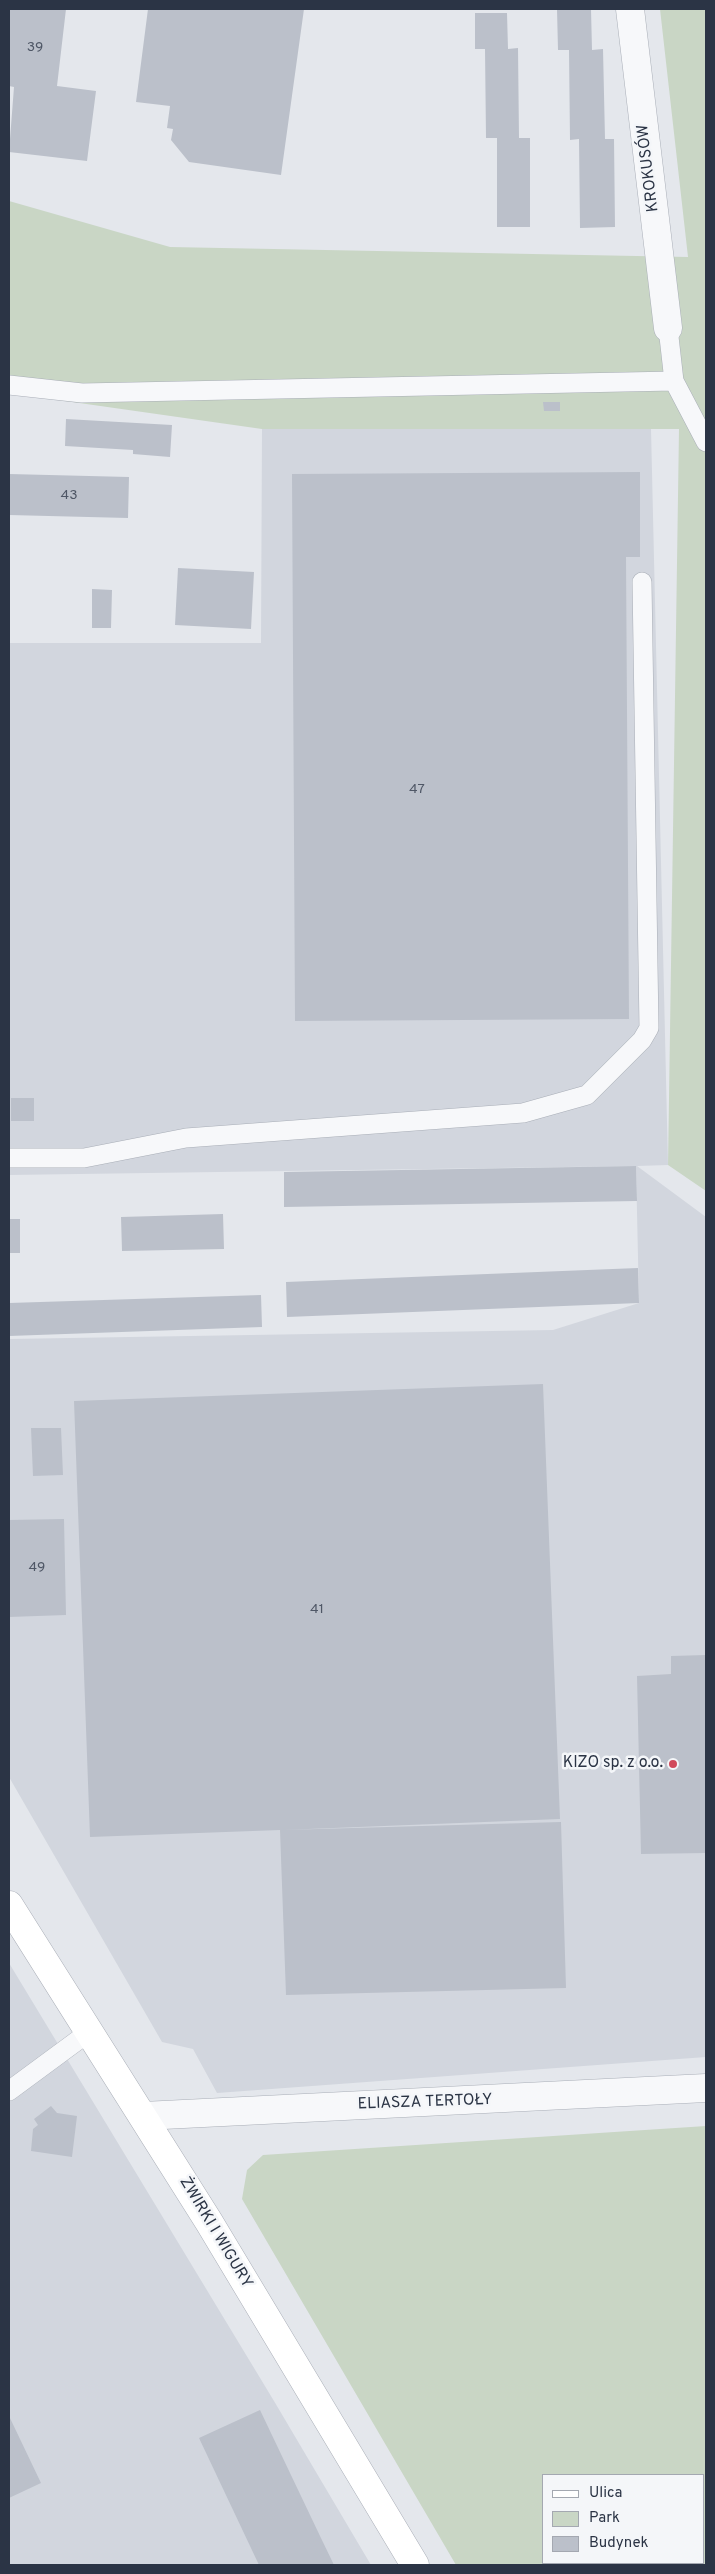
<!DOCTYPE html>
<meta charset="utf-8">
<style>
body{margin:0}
#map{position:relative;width:715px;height:2574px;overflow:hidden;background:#e4e7ec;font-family:Overpass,sans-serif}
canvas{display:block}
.frame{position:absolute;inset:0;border:10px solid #2b3445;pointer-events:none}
.legend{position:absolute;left:542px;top:2474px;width:162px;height:90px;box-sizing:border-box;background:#f4f6f9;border:1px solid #a4a8b1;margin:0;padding:6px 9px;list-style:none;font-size:15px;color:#2b3445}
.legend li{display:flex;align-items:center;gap:10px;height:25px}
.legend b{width:25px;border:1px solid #a4a8b1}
</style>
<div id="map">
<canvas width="715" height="2574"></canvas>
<div class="frame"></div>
<ul class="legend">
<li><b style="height:6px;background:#fff"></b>Ulica</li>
<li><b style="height:14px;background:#c9d6c5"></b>Park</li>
<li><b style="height:14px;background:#bbc0ca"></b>Budynek</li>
</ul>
</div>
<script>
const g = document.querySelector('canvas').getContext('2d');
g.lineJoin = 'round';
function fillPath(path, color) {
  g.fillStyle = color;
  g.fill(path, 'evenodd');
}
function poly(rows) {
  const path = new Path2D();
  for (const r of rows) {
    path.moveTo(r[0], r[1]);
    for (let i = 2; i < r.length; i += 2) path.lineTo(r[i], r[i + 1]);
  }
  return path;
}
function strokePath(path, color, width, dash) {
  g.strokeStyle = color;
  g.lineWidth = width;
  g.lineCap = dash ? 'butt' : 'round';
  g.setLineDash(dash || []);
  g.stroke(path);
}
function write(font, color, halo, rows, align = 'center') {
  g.font = font + ' Overpass,sans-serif';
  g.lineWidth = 5;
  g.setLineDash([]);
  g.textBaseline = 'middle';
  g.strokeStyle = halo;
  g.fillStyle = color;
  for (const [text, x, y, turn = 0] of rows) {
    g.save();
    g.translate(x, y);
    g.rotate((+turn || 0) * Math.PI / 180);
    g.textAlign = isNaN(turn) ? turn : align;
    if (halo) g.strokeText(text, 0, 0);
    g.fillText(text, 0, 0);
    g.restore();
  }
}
fillPath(poly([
 [262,429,651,429,668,1165,637,1166,706,1217,706,2057,217,2093,193,2049,162,2042,9,1777,9,1339,553,1330,639,1303,636,1166,9,1175,9,643,261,643],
 [9,1963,274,2401,371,2565,9,2565]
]), '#d2d6de');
fillPath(poly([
 [660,9,706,9,706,1191,668,1165,679,429,262,429,9,393,9,201,170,247,688,257],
 [706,2126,706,2565,456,2565,242,2199,247,2170,263,2155],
 [544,2475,704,2475,704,2563,544,2563]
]), '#c9d6c5');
fillPath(poly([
 [9,9,66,9,57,86,96,91,87,161,9,152,14,87,9,86],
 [148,9,304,9,281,175,189,162,171,140,173,129,167,128,170,106,136,102],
 [557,9,591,9,592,50,603,49,605,139,614,139,615,227,580,228,579,139,570,140,569,50,558,50],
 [475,13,507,13,508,49,518,48,519,138,530,138,530,227,497,227,497,138,486,138,485,49,475,49],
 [543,402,560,402,560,411,544,411],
 [66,419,172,425,170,457,133,454,133,450,65,446],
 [640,472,640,557,626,557,629,1019,295,1021,292,474],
 [9,474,129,477,128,518,9,515],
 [178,568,254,572,251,629,175,625],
 [92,589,112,590,111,628,92,628],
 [11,1098,34,1098,34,1121,11,1121],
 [636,1166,637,1201,284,1207,284,1172],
 [223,1214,224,1249,122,1251,121,1217],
 [9,1219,20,1219,20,1253,9,1253],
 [638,1268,639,1303,287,1317,286,1282],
 [261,1295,262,1327,9,1336,9,1303],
 [543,1384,560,1819,283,1830,561,1822,566,1988,286,1995,280,1830,90,1837,74,1401],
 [31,1428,61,1428,63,1475,33,1476],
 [64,1519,66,1615,9,1617,9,1520],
 [706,1655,706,1853,641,1854,637,1676,671,1674,671,1656],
 [51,2106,57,2113,77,2116,72,2157,31,2151,33,2129,38,2125,34,2119],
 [260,2410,320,2536,334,2565,259,2565,199,2438],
 [9,2416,41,2483,9,2498]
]), '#bbc0ca');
const lane = poly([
 [668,328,674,381,706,442],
 [9,385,82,393,674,381],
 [9,1158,84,1158,186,1138,523,1113,587,1095,642,1040,649,1028,642,582],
 [9,2091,89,2032]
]);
const street = poly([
 [630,9,668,328],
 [143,2116,706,2088]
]);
const secondary = poly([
 [9,1905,209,2222,415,2565]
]);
strokePath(lane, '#a9aeb7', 20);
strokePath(street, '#a9aeb7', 29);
strokePath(secondary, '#a9aeb7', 29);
strokePath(lane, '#f7f8fa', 19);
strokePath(street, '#f7f8fa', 28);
strokePath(secondary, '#fff', 28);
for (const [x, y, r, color] of [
 [673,1764,5,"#d1495b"]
]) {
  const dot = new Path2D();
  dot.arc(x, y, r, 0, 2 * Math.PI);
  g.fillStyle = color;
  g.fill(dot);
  strokePath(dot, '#f4f6f9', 2);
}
write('14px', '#4f5766', null, [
 ["39",35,48],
 ["43",69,496],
 ["47",417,790],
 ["49",37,1568],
 ["41",317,1610]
]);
write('16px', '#2b3445', '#f4f6f9', [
 ["KROKUSÓW",649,168,-97],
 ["ELIASZA TERTOŁY",425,2103,-2],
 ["ŻWIRKI I WIGURY",215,2233,59]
]);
write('16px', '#2b3445', '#f4f6f9', [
 ["KIZO sp. z o.o.",663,1764]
], 'right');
</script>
